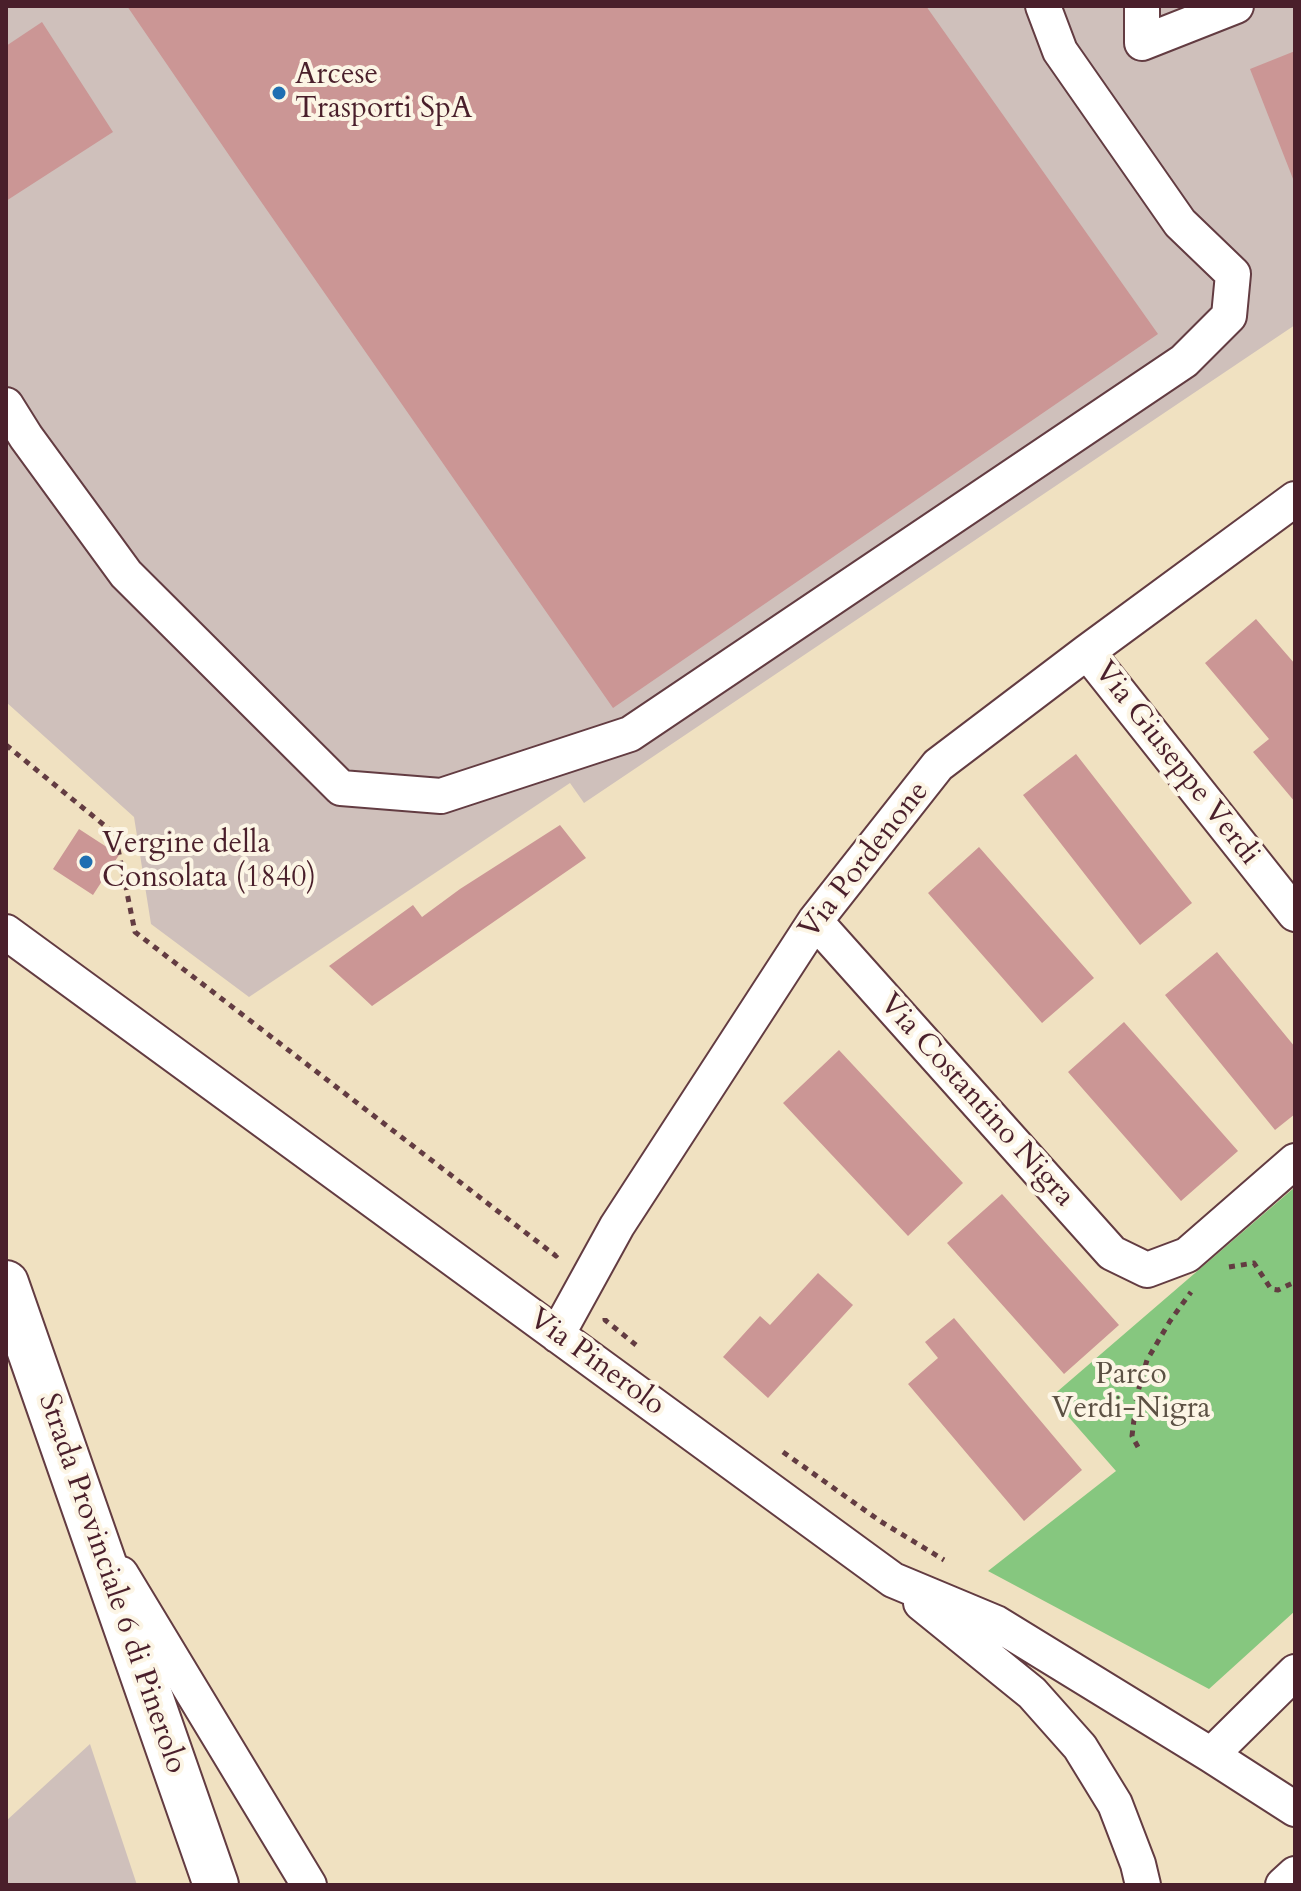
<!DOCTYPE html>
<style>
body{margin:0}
#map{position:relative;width:1301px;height:1891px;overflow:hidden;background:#f0e1c1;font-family:Cardo,serif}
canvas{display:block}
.frame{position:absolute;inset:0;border:8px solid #4a1f2b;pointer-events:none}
</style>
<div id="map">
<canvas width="1301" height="1891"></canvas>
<div class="frame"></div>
</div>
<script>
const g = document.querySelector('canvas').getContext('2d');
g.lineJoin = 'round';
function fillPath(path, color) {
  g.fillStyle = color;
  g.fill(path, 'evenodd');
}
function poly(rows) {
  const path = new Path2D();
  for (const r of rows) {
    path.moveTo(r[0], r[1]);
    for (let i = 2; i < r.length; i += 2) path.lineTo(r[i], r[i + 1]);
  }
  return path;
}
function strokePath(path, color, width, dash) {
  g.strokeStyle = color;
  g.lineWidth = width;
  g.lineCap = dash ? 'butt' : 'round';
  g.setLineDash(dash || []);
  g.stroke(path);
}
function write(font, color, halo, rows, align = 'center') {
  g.font = font + ' Cardo,serif';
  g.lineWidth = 8;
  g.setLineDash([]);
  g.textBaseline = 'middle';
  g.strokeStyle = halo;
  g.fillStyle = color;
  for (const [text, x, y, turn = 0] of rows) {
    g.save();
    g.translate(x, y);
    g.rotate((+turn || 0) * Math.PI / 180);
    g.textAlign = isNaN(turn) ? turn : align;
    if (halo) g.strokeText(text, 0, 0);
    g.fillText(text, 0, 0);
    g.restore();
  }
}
fillPath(poly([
 [6,6,1295,6,1295,325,584,803,570,783,249,997,151,924,134,817,6,702],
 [90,1744,137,1885,6,1885,6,1821]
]), '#cfc0bb');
fillPath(poly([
 [1295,1187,1295,1611,1209,1689,988,1571,1116,1471,1051,1397]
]), '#86c77f');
fillPath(poly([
 [127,6,926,6,1158,334,613,708,246,180],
 [42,22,113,132,6,201,6,46],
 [1295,51,1295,184,1250,69],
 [1256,619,1295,664,1295,802,1253,752,1269,739,1205,663],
 [1076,754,1192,903,1140,945,1023,795],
 [560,825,586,858,372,1006,329,966,413,905,422,917,460,889],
 [79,829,119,855,93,895,53,869],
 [979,847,1094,978,1042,1023,928,893],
 [1217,952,1295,1047,1295,1114,1275,1130,1165,995],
 [1124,1022,1238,1151,1181,1201,1068,1072],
 [839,1050,963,1183,908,1236,783,1103],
 [1002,1194,1119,1325,1064,1374,947,1243],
 [818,1273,853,1305,768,1398,723,1357,760,1316,770,1325],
 [954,1318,1082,1470,1024,1521,908,1384,938,1358,925,1342]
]), '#cb9695');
const minor = poly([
 [1142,6,1142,43,1236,6],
 [6,405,26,437,126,574,341,788,441,796,630,734,1184,361,1229,316,1233,274,1180,223,1060,51,1043,6],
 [1087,652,1295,914],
 [815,921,1112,1253,1147,1270,1187,1255,1295,1161],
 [6,932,893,1580,996,1623,1211,1755,1295,1809],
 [557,1335,617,1226,815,921,938,765,1087,652,1295,499],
 [121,1574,309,1885],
 [921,1603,1032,1693,1080,1747,1115,1804,1138,1864,1143,1885],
 [1211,1755,1295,1672],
 [1283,1885,1295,1874]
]);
const major = poly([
 [6,1283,216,1885]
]);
strokePath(minor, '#633c42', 38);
strokePath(major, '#633c42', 48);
strokePath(poly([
 [6,745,115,834,135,932,556,1256,561,1250],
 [1229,1267,1254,1263,1271,1289,1278,1290,1295,1282],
 [605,1318,605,1320,636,1345],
 [1138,1447,1132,1436,1137,1395,1147,1360,1170,1321,1191,1292],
 [783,1452,880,1521,944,1560]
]), '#633c42', 5, [6, 6]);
strokePath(minor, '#fff', 34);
strokePath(major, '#fff', 44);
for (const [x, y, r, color] of [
 [279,93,8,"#1f6fb2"],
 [86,862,8,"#1f6fb2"]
]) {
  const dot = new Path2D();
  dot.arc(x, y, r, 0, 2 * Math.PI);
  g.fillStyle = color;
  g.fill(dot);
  strokePath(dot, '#fcf5e5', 3);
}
write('30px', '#4a1f2b', '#fcf5e5', [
 ["Arcese",295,76],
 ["Trasporti SpA",295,110],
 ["Vergine della",102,845],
 ["Consolata (1840)",102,879]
], 'left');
write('30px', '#4a1f2b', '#fcf5e5', [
 ["Via Giuseppe Verdi",1176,764,52],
 ["Via Pordenone",865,861,-52],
 ["Via Costantino Nigra",976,1101,48],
 ["Via Pinerolo",596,1363,36],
 ["Strada Provinciale 6 di Pinerolo",111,1584,71]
]);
write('30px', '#5c5144', '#fcf5e5', [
 ["Parco",1131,1376],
 ["Verdi-Nigra",1131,1410]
]);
</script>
